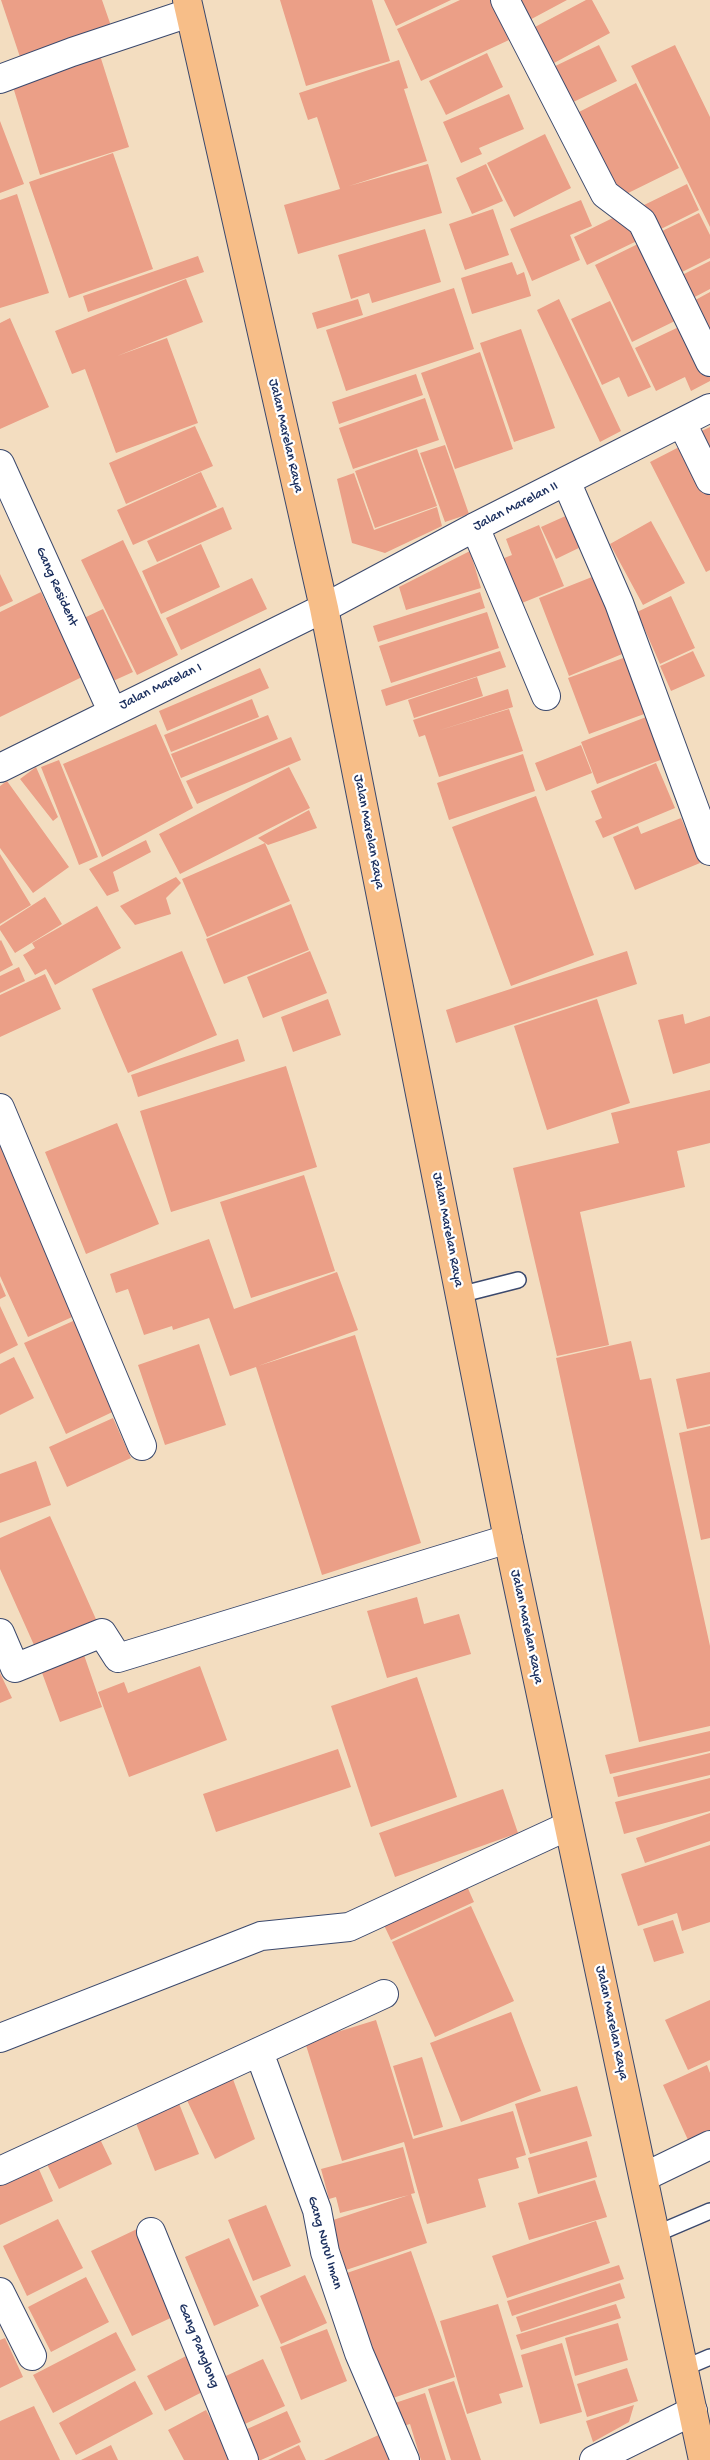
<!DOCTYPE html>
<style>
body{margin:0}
canvas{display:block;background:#f3ddc0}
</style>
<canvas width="710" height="2460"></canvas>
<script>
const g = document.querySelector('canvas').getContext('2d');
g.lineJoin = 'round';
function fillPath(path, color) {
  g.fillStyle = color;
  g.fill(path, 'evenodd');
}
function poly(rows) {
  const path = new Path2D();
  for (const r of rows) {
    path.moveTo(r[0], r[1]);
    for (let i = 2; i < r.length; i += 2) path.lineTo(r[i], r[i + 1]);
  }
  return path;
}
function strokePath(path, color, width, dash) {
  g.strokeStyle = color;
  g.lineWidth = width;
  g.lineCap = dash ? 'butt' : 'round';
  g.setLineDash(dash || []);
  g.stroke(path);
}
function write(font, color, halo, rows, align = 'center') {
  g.font = font + ' "Gochi Hand",sans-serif';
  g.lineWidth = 4.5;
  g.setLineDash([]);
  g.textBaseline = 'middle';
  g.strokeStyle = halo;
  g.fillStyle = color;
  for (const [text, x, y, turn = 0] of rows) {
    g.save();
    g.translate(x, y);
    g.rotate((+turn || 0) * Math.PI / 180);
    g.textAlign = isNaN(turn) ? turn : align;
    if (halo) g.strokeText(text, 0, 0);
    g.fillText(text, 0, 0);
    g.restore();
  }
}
fillPath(poly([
 [1,0,102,0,111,26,20,57],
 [280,0,372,0,390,61,306,86],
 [384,0,451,0,396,26],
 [460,0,490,0,509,40,421,81,397,29],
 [515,0,567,0,524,23],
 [586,0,592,0,610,33,554,63,535,27],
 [599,45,617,81,565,106,547,70],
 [675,45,710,117,710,227,631,66],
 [98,49,129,147,40,175,10,77],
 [487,53,503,87,446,115,429,81],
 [399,60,408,88,404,89,427,161,349,186,428,164,442,213,298,254,284,205,340,189,317,117,308,120,299,93],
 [636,83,679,168,620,197,577,113],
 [509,94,524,129,479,148,482,154,461,163,443,122],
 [0,121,24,184,0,193],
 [545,134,571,188,514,217,487,163],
 [113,153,153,269,69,298,29,182],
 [486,164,503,201,472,214,456,178],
 [687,184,699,210,655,232,642,206],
 [17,194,49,293,0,308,0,200],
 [581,200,592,226,570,235,580,260,532,281,510,229],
 [493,209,509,255,465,270,449,224],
 [625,212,639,240,587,265,574,237],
 [699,213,710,235,710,258,674,276,654,235],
 [425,229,441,282,372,303,369,293,351,299,338,255],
 [642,242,679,319,632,342,595,265],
 [198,256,204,272,88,312,83,296],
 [710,261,710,289,689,300,678,277],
 [512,262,517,275,524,272,531,296,472,314,461,278],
 [186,279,203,322,117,356,167,338,198,423,116,453,85,369,72,374,55,331],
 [454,288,474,349,346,391,326,330],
 [710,292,710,344,688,304],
 [358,299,363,315,317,329,312,313],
 [559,299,621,431,600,442,537,310],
 [610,301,651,387,628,397,619,377,602,385,571,319],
 [10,318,49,407,0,429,0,323],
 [685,324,710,376,710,381,691,391,685,377,656,391,635,348],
 [521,329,555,428,514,442,480,343],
 [480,352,513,449,455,469,421,373],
 [416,374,423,395,339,424,332,402],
 [425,398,439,440,353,469,339,428],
 [195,426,213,466,126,504,109,463],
 [710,427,710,468,693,435],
 [685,444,710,493,710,570,706,572,650,462],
 [445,445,469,514,445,522,420,453],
 [417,449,437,506,375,528,355,471],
 [201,472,217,507,133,545,117,510],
 [354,473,374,530,437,507,442,526,385,553,352,543,337,479],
 [223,507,232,529,157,562,147,541],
 [570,514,585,545,556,559,541,527],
 [651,521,685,583,643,605,610,544],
 [539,525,564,586,517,605,499,560,512,555,506,539],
 [123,540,178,655,137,675,81,560],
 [201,544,220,587,161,614,142,571],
 [470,551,481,588,406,610,399,587],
 [0,574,13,601,0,607],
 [597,575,627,652,569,676,539,598],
 [252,578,267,609,181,650,166,618],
 [41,592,82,677,0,717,0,612],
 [480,592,485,608,378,642,373,626],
 [671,596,695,648,660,664,637,612],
 [103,609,133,672,113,681,84,618],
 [487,612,499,648,391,683,379,646],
 [500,651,506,667,386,706,381,690],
 [693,651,705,676,671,691,660,666],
 [626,657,647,713,589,734,568,678],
 [260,668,269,688,167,731,159,711],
 [477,677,483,696,414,718,408,700],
 [508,689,513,707,437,731,509,709,523,751,439,777,425,735,419,737,413,720],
 [252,699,259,717,171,752,164,735],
 [654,714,663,759,597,784,581,742],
 [268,715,278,739,181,778,171,754],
 [156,724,193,808,102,857,63,764],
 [291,737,301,760,197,804,186,781],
 [581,745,592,773,546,791,535,763],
 [523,754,535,791,449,820,437,783],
 [59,760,98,857,79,865,41,767],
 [656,763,675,808,603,838,595,821,602,818,591,791],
 [36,767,58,817,53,821,20,779],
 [289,767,310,808,180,874,159,834],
 [7,781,69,867,33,893,0,848,0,786],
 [536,796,594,955,511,986,452,827],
 [309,810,317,828,268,845,258,838],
 [681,818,700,863,635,890,613,837,638,826,641,834],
 [146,840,151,852,113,872,119,891,107,896,89,869],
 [265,843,290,901,207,937,182,879],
 [0,854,31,905,0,924],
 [176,877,181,883,166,898,171,914,135,925,120,906],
 [45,897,62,924,15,953,0,930,0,926],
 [291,904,309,950,224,984,206,939],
 [97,906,121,948,55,985,46,969,35,975,23,955,35,948,32,943],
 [1,940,13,965,0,972,0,941],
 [182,951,217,1035,128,1073,92,989],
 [310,951,327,993,263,1018,247,977],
 [627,951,637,984,456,1043,446,1010],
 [19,967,25,981,0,993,0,976],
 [45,974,61,1009,0,1037,0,995],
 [328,999,341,1035,293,1052,281,1017],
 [597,999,630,1103,547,1130,514,1026],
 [683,1014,685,1024,710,1016,710,1063,673,1074,658,1020],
 [238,1039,245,1061,138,1097,131,1075],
 [286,1066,317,1167,171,1212,140,1111],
 [710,1090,710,1143,677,1151,685,1187,580,1212,609,1345,557,1356,513,1168,619,1143,611,1113],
 [117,1123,159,1224,86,1254,45,1152],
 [0,1136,81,1313,28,1337,0,1276],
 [304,1175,335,1271,251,1298,220,1202],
 [209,1239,234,1309,337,1272,358,1330,258,1366,355,1335,421,1543,322,1575,256,1367,230,1376,209,1318,173,1330,172,1326,144,1335,128,1289,116,1293,110,1274],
 [0,1282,6,1296,0,1299],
 [0,1306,18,1345,0,1354],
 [82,1317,123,1407,66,1434,24,1343],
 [631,1341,640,1380,651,1378,710,1646,710,1726,639,1742,556,1358],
 [199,1344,226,1425,165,1445,138,1365],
 [14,1357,34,1398,0,1415,0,1364],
 [710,1372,710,1424,687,1429,676,1379],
 [113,1418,131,1458,67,1487,49,1447],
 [710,1426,710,1538,701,1540,679,1433],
 [36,1461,51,1505,0,1523,0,1474],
 [50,1516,99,1626,38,1654,0,1569,0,1538],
 [417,1597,424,1624,459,1614,471,1654,387,1678,367,1611],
 [84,1655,102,1707,60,1722,41,1670],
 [200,1666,227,1740,129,1777,98,1692,124,1682,128,1693],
 [0,1673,12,1698,0,1703],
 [417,1677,457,1797,371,1827,331,1706],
 [710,1731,710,1751,610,1774,605,1755],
 [338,1749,351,1787,216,1832,203,1794],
 [710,1753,710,1775,618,1797,613,1777],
 [710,1778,710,1811,624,1834,615,1802],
 [503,1789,518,1833,395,1877,379,1833],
 [710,1813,710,1841,645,1863,636,1838],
 [710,1845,710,1922,682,1931,677,1913,638,1926,621,1874],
 [466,1884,474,1902,391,1940,382,1921],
 [471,1906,514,2001,435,2037,392,1942],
 [673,1920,684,1953,654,1962,643,1929],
 [710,2000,710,2060,688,2070,665,2020],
 [511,2012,541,2091,461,2122,430,2043],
 [376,2020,413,2139,513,2111,526,2155,516,2158,519,2168,478,2179,486,2207,427,2224,404,2142,342,2161,305,2042],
 [422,2057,443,2127,414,2136,393,2066],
 [707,2065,710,2073,710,2130,688,2140,663,2085],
 [230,2071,255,2139,215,2159,184,2094],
 [577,2086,592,2136,530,2154,515,2104],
 [178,2101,199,2154,155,2171,134,2118],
 [99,2137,112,2164,59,2189,46,2162],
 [587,2141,597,2177,538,2194,528,2158],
 [403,2147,415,2193,411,2194,427,2243,340,2272,324,2223,409,2195,340,2213,336,2197,329,2199,321,2169],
 [38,2167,53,2201,0,2225,0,2183],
 [595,2180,607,2217,529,2240,518,2203],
 [266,2205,291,2266,253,2281,228,2220],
 [58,2219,83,2268,27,2296,3,2246],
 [596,2221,610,2263,507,2298,492,2256],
 [137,2229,177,2315,132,2336,91,2251],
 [229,2238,259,2306,214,2326,185,2257],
 [411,2251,455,2377,384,2401,341,2275],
 [619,2265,624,2279,512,2316,507,2301],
 [305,2275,327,2323,281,2344,260,2296],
 [86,2277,109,2322,51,2352,28,2307],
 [620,2283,625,2298,521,2332,516,2317],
 [498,2304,523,2387,499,2394,502,2403,467,2414,440,2321],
 [616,2304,621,2318,521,2350,516,2335],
 [618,2323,628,2360,575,2376,565,2338],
 [327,2329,347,2381,301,2400,280,2347],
 [116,2332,136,2370,53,2413,33,2375],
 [5,2338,23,2377,0,2388,0,2340],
 [562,2343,582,2412,540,2424,521,2355],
 [194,2352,212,2387,165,2411,147,2376],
 [263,2359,285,2406,238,2427,217,2380],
 [627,2368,638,2401,587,2417,577,2384],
 [135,2381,153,2414,76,2455,59,2423],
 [454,2381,481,2460,451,2460,428,2389],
 [425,2393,446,2460,421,2460,410,2424,396,2428,389,2405],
 [634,2405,629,2422,593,2442,586,2421],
 [34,2406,60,2460,0,2460,0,2421],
 [206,2410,233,2460,184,2460,168,2430],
 [287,2411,301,2442,261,2460,248,2460,236,2434],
 [383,2433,395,2460,324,2460],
 [111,2445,118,2460,81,2460],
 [299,2445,306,2460,268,2460]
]), '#eb9f87');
const lane = poly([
 [459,1295,518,1280],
 [656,2234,710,2211],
 [684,2368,710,2357]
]);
const street = poly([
 [505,0,605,194,642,222,710,362],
 [0,79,72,52,189,13],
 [682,423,710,480],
 [0,464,112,711],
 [566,481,619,603,710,851],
 [475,527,546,696],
 [0,768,324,608,475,527,710,408],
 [0,1108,142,1446],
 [0,1633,15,1668,102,1633,118,1658,508,1539],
 [0,2038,261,1936,349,1927,568,1826],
 [259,2052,317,2210,325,2252,359,2353,405,2460],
 [0,2171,384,1994],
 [644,2177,710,2145],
 [151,2232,244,2460],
 [0,2292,32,2356],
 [594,2460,693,2411]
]);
const primary = poly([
 [187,0,324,608,508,1539,703,2460]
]);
strokePath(lane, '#3b496d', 18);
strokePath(street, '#3b496d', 30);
strokePath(primary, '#3b496d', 30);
strokePath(lane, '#fff', 15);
strokePath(street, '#fff', 28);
strokePath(primary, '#f7be88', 28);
write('14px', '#1b2f5e', '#fff', [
 ["Jalan Marelan Raya",285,436,77],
 ["Jalan Marelan II",516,507,-27],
 ["Gang Resident",56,587,66],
 ["Jalan Marelan I",161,687,-26],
 ["Jalan Marelan Raya",368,832,79],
 ["Jalan Marelan Raya",447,1230,79],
 ["Jalan Marelan Raya",526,1627,78],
 ["Jalan Marelan Raya",611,2023,78],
 ["Gang Nurul Iman",324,2243,74],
 ["Gang Panglong",198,2346,68]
]);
</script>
